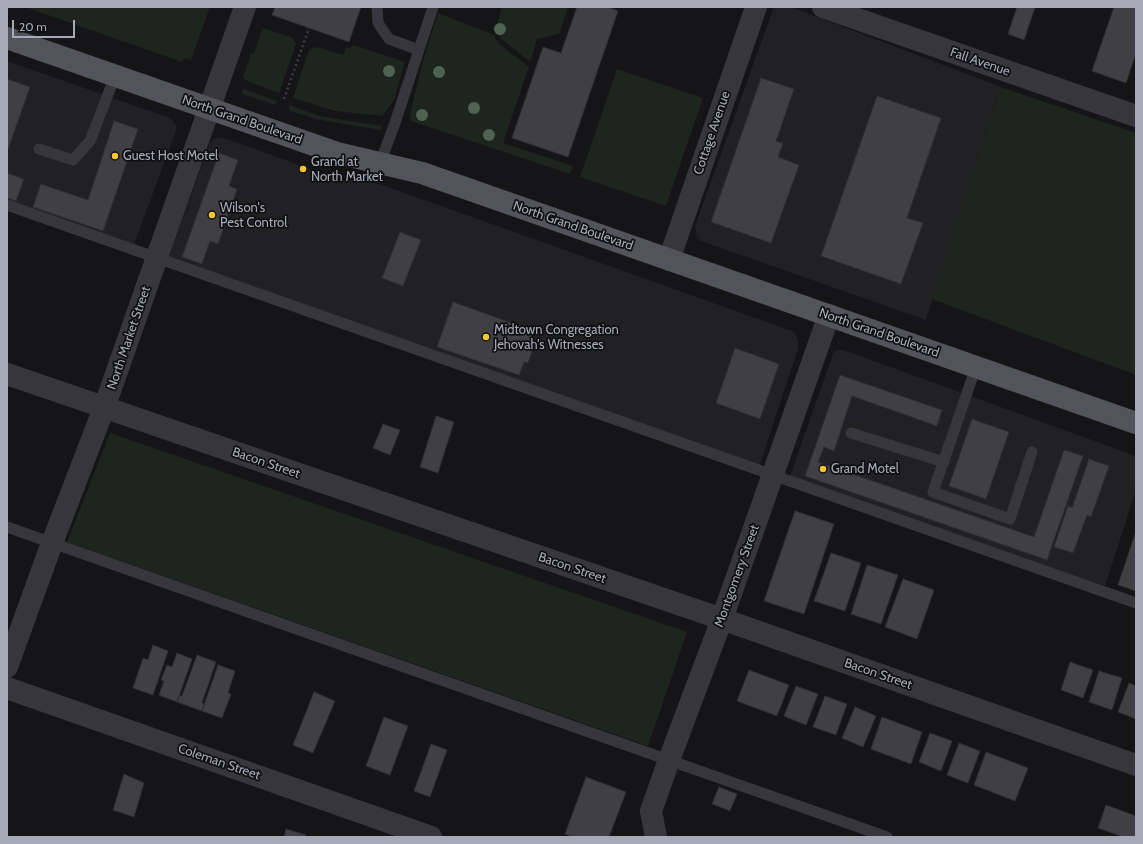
<!DOCTYPE html>
<style>
body{margin:0}
#map{position:relative;width:1143px;height:844px;overflow:hidden;background:#151517;font-family:Cabin,sans-serif}
canvas{display:block}
.frame{position:absolute;inset:0;border:8px solid #a6aab7;pointer-events:none}
.scale{position:absolute;left:12px;top:20px;width:63px;height:18px;box-sizing:border-box;border:2px solid #a6aab7;border-top:0;padding-left:5px;font-size:12px;line-height:14px;white-space:nowrap;color:#a6aab7;-webkit-text-stroke:3px #101012;paint-order:stroke}
</style>
<div id="map">
<canvas width="1143" height="844"></canvas>
<div class="frame"></div>
<div class="scale">20 m</div>
</div>
<script>
const g = document.querySelector('canvas').getContext('2d');
g.lineJoin = 'round';
function fillPath(path, color) {
  g.fillStyle = color;
  g.fill(path, 'evenodd');
}
function poly(rows) {
  const path = new Path2D();
  for (const r of rows) {
    path.moveTo(r[0], r[1]);
    for (let i = 2; i < r.length; i += 2) path.lineTo(r[i], r[i + 1]);
  }
  return path;
}
function strokePath(path, color, width, dash) {
  g.strokeStyle = color;
  g.lineWidth = width;
  g.lineCap = dash ? 'butt' : 'round';
  g.setLineDash(dash || []);
  g.stroke(path);
}
function write(font, color, halo, rows, align = 'center') {
  g.font = font + ' Cabin,sans-serif';
  g.lineWidth = 3.5;
  g.setLineDash([]);
  g.textBaseline = 'middle';
  g.strokeStyle = halo;
  g.fillStyle = color;
  for (const [text, x, y, turn = 0] of rows) {
    g.save();
    g.translate(x, y);
    g.rotate((+turn || 0) * Math.PI / 180);
    g.textAlign = isNaN(turn) ? turn : align;
    if (halo) g.strokeText(text, 0, 0);
    g.fillText(text, 0, 0);
    g.restore();
  }
}
fillPath(poly([
 [774,7,791,7,1001,87,926,320,701,241,697,237,695,226],
 [7,61,170,118,174,122,177,128,175,134,134,244,7,200],
 [218,138,224,138,338,179,371,182,385,186,792,331,796,335,798,341,798,349,759,467,169,257,210,143,213,139],
 [836,350,842,350,849,352,1136,456,1136,490,1105,586,790,476,833,354]
]), '#212124');
fillPath(poly([
 [25,7,210,7,191,60,184,58,182,62],
 [502,7,568,7,559,34,537,39,530,62,498,36,495,31],
 [438,13,494,35,498,43,529,67,503,143,573,166,570,174,411,121,410,114,423,61],
 [263,28,293,38,296,44,279,93,245,80,243,78,251,53,254,53],
 [353,45,405,62,394,100,382,116,335,111,293,98,309,50,312,48,317,47,343,55,346,47,350,48],
 [617,69,703,98,666,206,580,177],
 [1001,87,1136,133,1136,375,932,299],
 [243,89,277,101,275,105,242,94],
 [290,105,319,116,382,126,381,130,315,119,288,110],
 [110,433,687,632,648,746,67,542]
]), '#1d251e');
const building = poly([
 [275,7,361,7,349,42,272,15,275,7],
 [577,7,607,7,618,11,568,157,512,138,543,47,561,53,577,7],
 [1017,7,1035,7,1024,40,1008,34,1017,7],
 [1114,7,1136,7,1136,53,1126,83,1092,71,1114,7],
 [761,78,794,89,776,141,783,143,778,157,799,165,771,243,711,222,761,78],
 [7,79,30,87,7,152,7,79],
 [877,96,941,118,907,218,923,223,901,284,821,256,877,96],
 [114,121,138,129,103,231,33,207,41,184,88,200,114,121],
 [219,153,238,160,229,186,237,189,218,244,210,241,202,264,182,257,219,153],
 [7,173,24,179,16,201,7,198,7,173],
 [400,232,421,240,403,286,382,278,400,232],
 [453,302,534,331,530,344,534,345,528,363,524,362,519,375,437,347,453,302],
 [735,348,779,364,760,419,716,403,735,348],
 [840,375,942,410,937,426,852,396,834,451,824,447,818,462,1034,537,1064,450,1083,456,1047,560,805,476,840,375],
 [436,416,454,422,438,473,420,467,436,416],
 [972,419,1009,432,986,499,949,486,972,419],
 [383,424,400,430,390,455,373,448,383,424],
 [1089,459,1109,466,1091,517,1087,515,1073,553,1054,547,1068,506,1072,508,1089,459],
 [795,511,834,524,804,614,764,601,795,511],
 [1136,531,1136,591,1118,585,1136,531],
 [831,553,861,563,845,611,814,601,831,553],
 [867,565,898,575,881,624,851,614,867,565],
 [903,579,934,590,917,639,885,627,903,579],
 [153,645,168,651,153,695,133,688,143,658,148,660,153,645],
 [177,653,192,659,177,702,159,695,164,681,161,680,167,665,172,667,177,653],
 [197,655,216,662,202,703,205,704,202,711,177,702,179,695,182,696,197,655],
 [1070,662,1093,670,1083,698,1061,690,1070,662],
 [218,665,235,671,228,693,231,694,222,718,202,711,218,665],
 [749,670,789,685,777,716,737,701,749,670],
 [1099,671,1122,678,1112,710,1089,702,1099,671],
 [1129,683,1136,686,1136,719,1118,712,1129,683],
 [796,686,818,694,806,725,784,716,796,686],
 [314,692,335,701,313,753,293,745,314,692],
 [825,696,847,704,836,735,813,727,825,696],
 [855,707,876,716,863,747,842,738,855,707],
 [384,717,408,726,390,775,366,766,384,717],
 [882,717,922,732,911,764,871,749,882,717],
 [930,733,952,741,941,771,919,762,930,733],
 [959,743,980,751,968,783,947,775,959,743],
 [431,744,447,750,430,797,414,791,431,744],
 [986,752,1028,768,1015,801,974,785,986,752],
 [124,774,144,783,134,817,113,810,124,774],
 [586,777,626,792,609,837,573,837,565,834,586,777],
 [719,787,737,794,730,811,712,804,719,787],
 [1106,805,1136,816,1136,837,1123,837,1098,828,1106,805],
 [286,829,306,835,305,837,284,837,286,829]
]);
fillPath(building, '#3f3f44');
strokePath(building, '#2f2f33', 1);
strokePath(poly([
 [284,99,309,28]
]), '#3c3d43', 2.5, [2, 3]);
strokePath(poly([
 [377,7,378,23,389,39,419,50],
 [39,149,73,160,90,141,115,76],
 [380,163,395,123,433,7],
 [7,205,1136,603],
 [976,367,933,492,1010,519,1032,452],
 [851,433,944,462],
 [7,527,887,837]
]), '#36363c', 11);
strokePath(poly([
 [823,7,1136,116],
 [669,260,756,7],
 [7,374,722,619,1136,765],
 [7,667,52,543,104,408,245,7],
 [7,688,431,837],
 [656,837,651,811,669,760,722,619,829,315]
]), '#36363c', 22);
strokePath(poly([
 [7,38,337,153,422,173,1136,423]
]), '#52535b', 22);
g.fillStyle = '#4e6352';
for (const [x, y] of [
 [500,29],
 [389,71],
 [439,72],
 [474,108],
 [422,115],
 [489,135]
]) {
  g.beginPath();
  g.arc(x, y, 6, 0, 2 * Math.PI);
  g.fill();
}
for (const [x, y, r, color] of [
 [115,156,4,"#f7c52c"],
 [303,169,4,"#f7c52c"],
 [212,215,4,"#f7c52c"],
 [486,337,4,"#f7c52c"],
 [823,469,4,"#f7c52c"]
]) {
  const dot = new Path2D();
  dot.arc(x, y, r, 0, 2 * Math.PI);
  g.fillStyle = color;
  g.fill(dot);
  strokePath(dot, '#101012', 1.5);
}
write('13px', '#a6aab7', '#101012', [
 ["Fall Avenue",980,62,19],
 ["North Grand Boulevard",242,120,19],
 ["Cottage Avenue",712,133,-71],
 ["North Grand Boulevard",573,226,19],
 ["North Grand Boulevard",879,333,19],
 ["North Market Street",129,338,-71],
 ["Bacon Street",266,463,19],
 ["Bacon Street",572,568,19],
 ["Montgomery Street",737,576,-70],
 ["Bacon Street",878,674,19],
 ["Coleman Street",219,762,19]
]);
write('13px', '#a6aab7', '#101012', [
 ["Guest Host Motel",123,156],
 ["Grand at",311,162],
 ["North Market",311,177],
 ["Wilson's",220,208],
 ["Pest Control",220,223],
 ["Midtown Congregation",494,330],
 ["Jehovah's Witnesses",494,345],
 ["Grand Motel",831,469]
], 'left');
</script>
